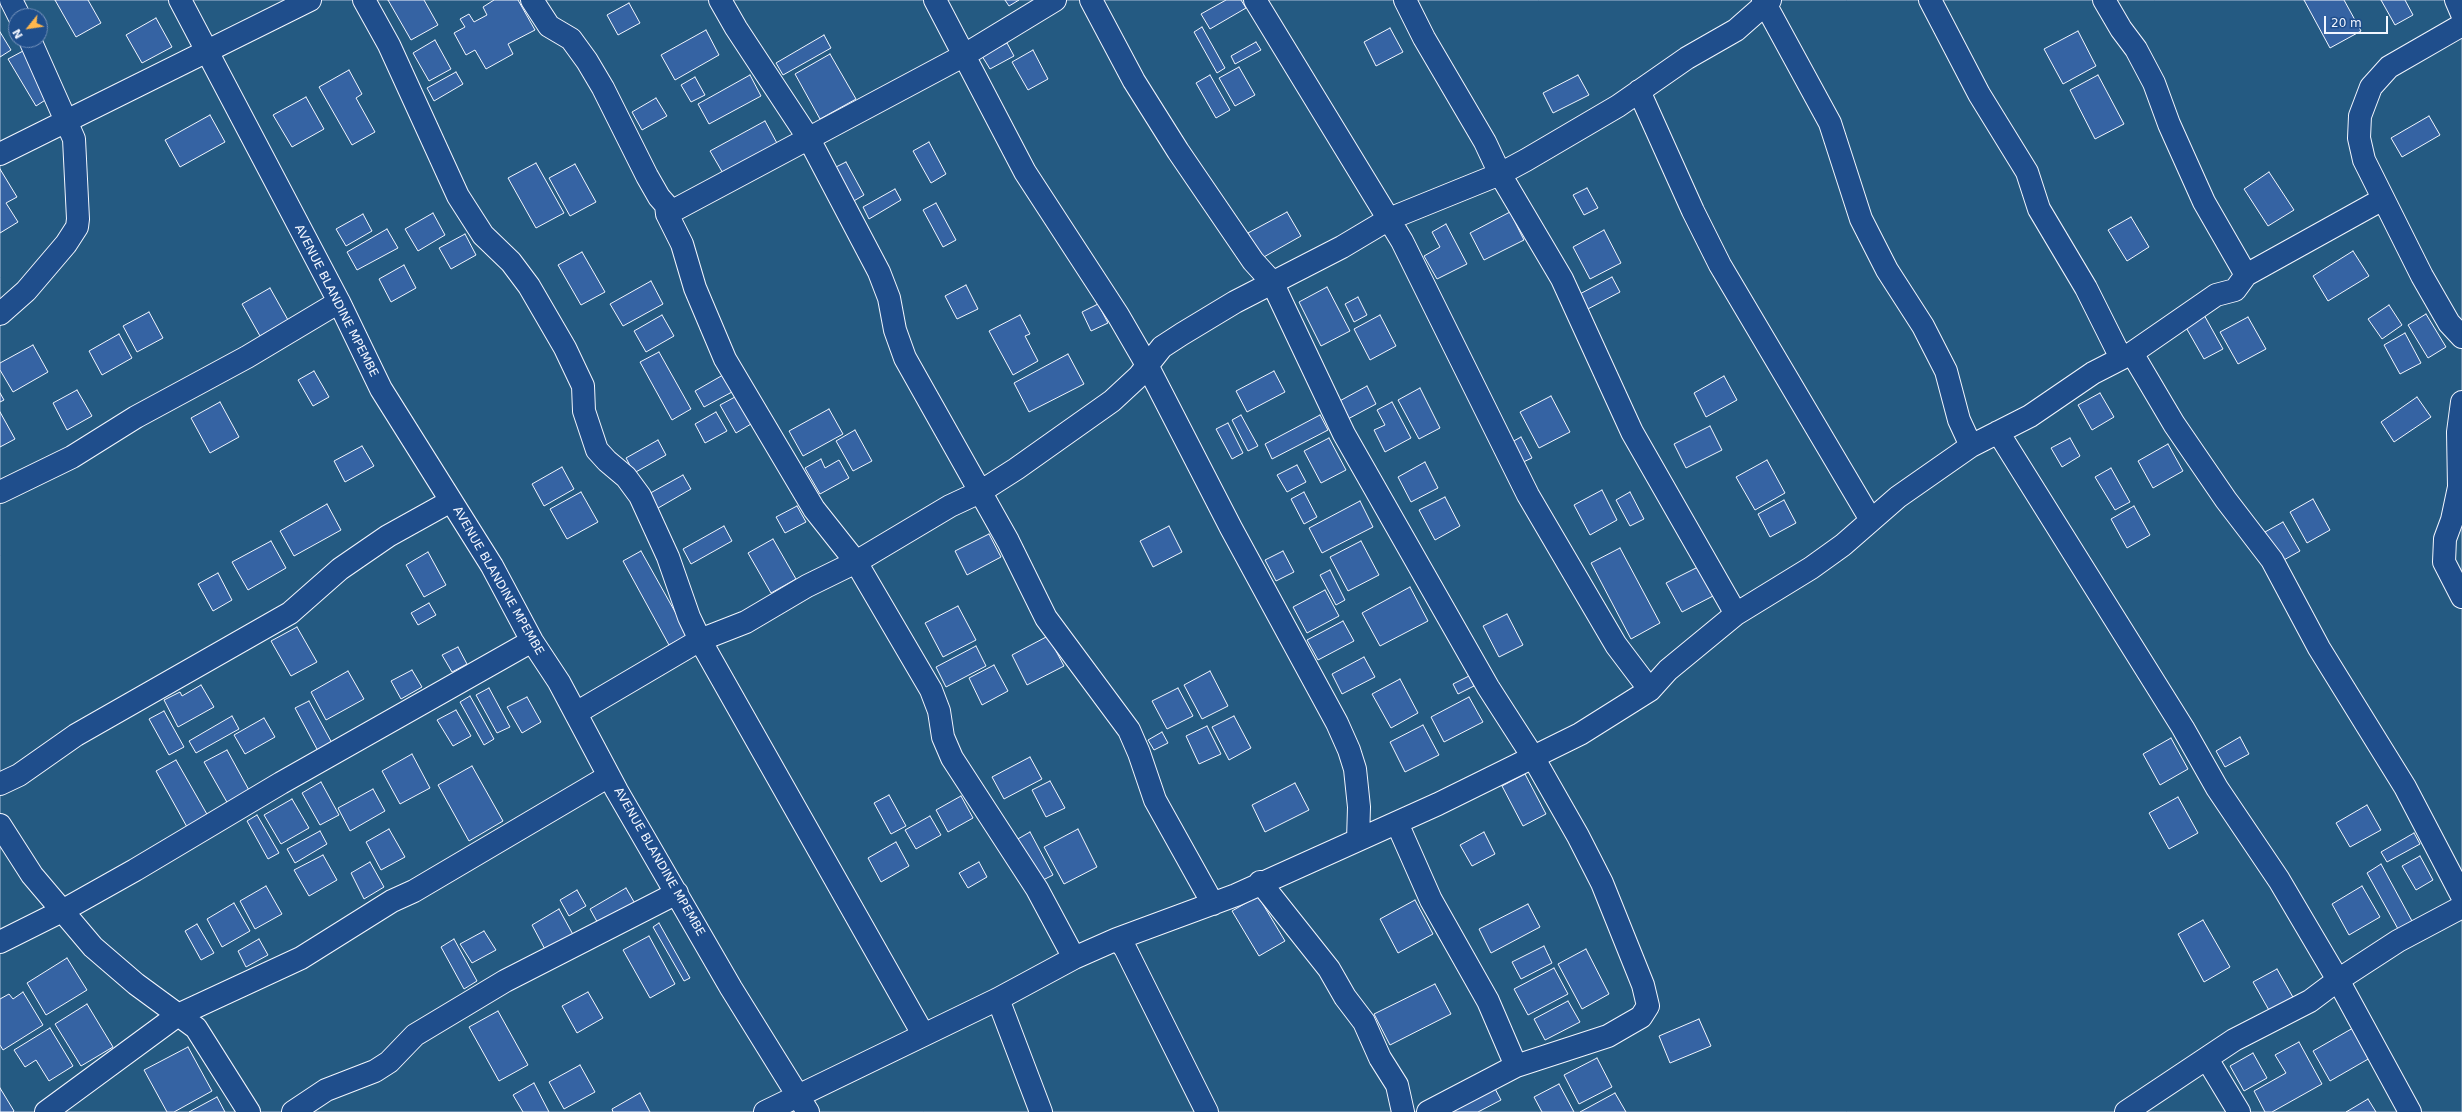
<!DOCTYPE html>
<style>
body{margin:0}
#map{position:relative;width:2462px;height:1112px;overflow:hidden;background:#1f4e8c;font-family:"DejaVu Sans",sans-serif}
canvas{display:block}
.north{position:absolute;left:8px;top:8px;width:40px;height:40px;box-sizing:border-box;background:#1f4e8c;border:1px solid #7391ba;border-radius:50%;rotate:240deg;font-size:11px;font-weight:700;line-height:16px;text-align:center;color:#f2f6ff}
.north::after{content:'';display:block;margin:auto;width:14px;height:18px;background:#ffb74d;clip-path:polygon(50% 0,100% 100%,50% 72%,0 100%)}
.scale{position:absolute;left:2324px;top:16px;width:64px;height:18px;box-sizing:border-box;border:2px solid #f2f6ff;border-top:0;padding-left:5px;font-size:12px;line-height:14px;white-space:nowrap;color:#f2f6ff;-webkit-text-stroke:3px #1f4e8c;paint-order:stroke}
</style>
<div id="map">
<canvas width="2462" height="1112"></canvas>
<div class="north">N</div>
<div class="scale">20 m</div>
</div>
<script>
const g = document.querySelector('canvas').getContext('2d');
g.lineJoin = 'round';
function fillPath(path, color) {
  g.fillStyle = color;
  g.fill(path, 'evenodd');
}
function poly(rows) {
  const path = new Path2D();
  for (const r of rows) {
    path.moveTo(r[0], r[1]);
    for (let i = 2; i < r.length; i += 2) path.lineTo(r[i], r[i + 1]);
  }
  return path;
}
function strokePath(path, color, width, dash) {
  g.strokeStyle = color;
  g.lineWidth = width;
  g.lineCap = dash ? 'butt' : 'round';
  g.setLineDash(dash || []);
  g.stroke(path);
}
function write(font, color, halo, rows, align = 'center') {
  g.font = font + ' "DejaVu Sans",sans-serif';
  g.lineWidth = 3;
  g.setLineDash([]);
  g.textBaseline = 'middle';
  g.strokeStyle = halo;
  g.fillStyle = color;
  for (const [text, x, y, turn = 0] of rows) {
    g.save();
    g.translate(x, y);
    g.rotate((+turn || 0) * Math.PI / 180);
    g.textAlign = isNaN(turn) ? turn : align;
    if (halo) g.strokeText(text, 0, 0);
    g.fillText(text, 0, 0);
    g.restore();
  }
}
const green = poly([
 [0,0,2462,0,2462,1112,0,1112,0,0],
 [16,16,40,16,40,40,16,40,16,16]
]);
fillPath(green, '#245a82');
strokePath(green, '#a8bbd7', 1);
const building = poly([
 [55,0,88,0,101,23,76,37,55,0],
 [388,0,424,0,438,25,411,40,388,0],
 [494,0,518,0,535,30,508,44,513,54,486,69,475,50,466,55,454,33,465,27,460,19,469,14,474,22,487,15,483,7,494,0],
 [1005,0,1019,0,1009,6,1005,0],
 [1226,0,1241,0,1246,8,1210,29,1201,14,1226,0],
 [2304,0,2344,0,2361,31,2330,48,2304,0],
 [2381,0,2405,0,2413,15,2395,25,2381,0],
 [629,3,640,23,618,35,607,15,629,3],
 [156,18,172,47,142,63,126,35,156,18],
 [1202,27,1225,68,1217,73,1194,32,1202,27],
 [1390,28,1403,52,1376,66,1364,42,1390,28],
 [706,30,719,55,675,80,661,55,706,30],
 [2078,31,2096,66,2063,84,2044,49,2078,31],
 [0,32,11,50,0,57,0,32],
 [824,35,831,48,783,75,776,63,824,35],
 [435,40,451,69,429,81,413,53,435,40],
 [1256,42,1261,50,1235,64,1231,56,1256,42],
 [1007,43,1014,56,990,69,982,56,1007,43],
 [1033,50,1048,79,1028,90,1012,62,1033,50],
 [23,51,50,97,36,106,8,59,23,51],
 [830,54,856,99,820,119,795,74,830,54],
 [1239,67,1255,95,1235,106,1219,78,1239,67],
 [349,70,362,94,356,98,375,132,352,145,319,87,349,70],
 [456,72,463,84,434,101,427,88,456,72],
 [750,75,761,96,709,124,698,104,750,75],
 [1210,75,1230,110,1216,118,1196,83,1210,75],
 [1578,75,1589,95,1553,113,1543,93,1578,75],
 [2098,75,2124,124,2095,139,2070,90,2098,75],
 [695,77,705,95,691,102,681,85,695,77],
 [306,97,324,129,292,147,273,115,306,97],
 [656,98,667,116,642,130,632,112,656,98],
 [210,115,225,142,180,167,165,140,210,115],
 [2429,116,2440,135,2402,157,2391,138,2429,116],
 [765,121,778,145,724,175,710,151,765,121],
 [929,142,946,174,931,183,913,151,929,142],
 [846,162,864,195,852,202,834,168,846,162],
 [536,163,564,213,536,228,508,178,536,163],
 [575,164,596,202,570,216,549,178,575,164],
 [0,169,17,197,6,203,18,222,0,233,0,169],
 [2269,172,2294,210,2268,226,2244,189,2269,172],
 [1587,188,1598,208,1584,215,1573,195,1587,188],
 [895,189,901,200,869,219,863,207,895,189],
 [936,203,956,240,943,247,923,210,936,203],
 [1287,212,1301,236,1262,258,1248,233,1287,212],
 [1510,212,1524,240,1484,260,1470,233,1510,212],
 [433,213,445,235,418,251,405,229,433,213],
 [363,214,372,231,346,246,336,229,363,214],
 [2131,217,2149,247,2127,261,2108,230,2131,217],
 [1446,224,1467,264,1437,279,1424,256,1440,247,1432,232,1446,224],
 [387,229,398,248,357,270,347,252,387,229],
 [1604,230,1621,263,1590,279,1573,247,1604,230],
 [465,234,476,255,451,269,439,248,465,234],
 [2353,251,2369,276,2328,301,2313,276,2353,251],
 [582,252,605,292,581,305,558,265,582,252],
 [404,265,416,288,391,302,379,279,404,265],
 [1612,277,1620,292,1584,311,1576,296,1612,277],
 [651,281,663,304,623,326,610,304,651,281],
 [966,285,978,309,957,319,945,296,966,285],
 [1327,287,1350,331,1321,346,1299,302,1327,287],
 [270,288,288,320,260,336,242,304,270,288],
 [1358,297,1367,315,1354,322,1345,304,1358,297],
 [1098,304,1108,323,1091,331,1082,312,1098,304],
 [2389,305,2402,325,2382,339,2368,319,2389,305],
 [149,312,163,338,137,352,123,326,149,312],
 [2203,313,2223,349,2204,359,2184,324,2203,313],
 [2426,314,2446,347,2428,358,2408,325,2426,314],
 [662,315,674,336,646,352,634,331,662,315],
 [1020,315,1030,334,1025,336,1038,361,1013,375,989,331,1020,315],
 [1380,315,1396,346,1370,360,1354,329,1380,315],
 [2248,317,2266,349,2238,364,2220,332,2248,317],
 [2405,333,2421,363,2400,374,2384,345,2405,333],
 [119,334,132,358,102,375,89,351,119,334],
 [33,345,48,372,13,392,0,370,0,363,33,345],
 [659,352,691,409,672,420,640,362,659,352],
 [1068,354,1084,384,1029,412,1014,383,1068,354],
 [314,371,329,397,313,406,298,380,314,371],
 [1274,371,1285,392,1247,412,1236,391,1274,371],
 [723,375,732,392,704,407,695,391,723,375],
 [1724,376,1737,400,1706,417,1694,393,1724,376],
 [1367,386,1376,404,1346,420,1336,403,1367,386],
 [1420,388,1440,428,1419,439,1398,400,1420,388],
 [77,390,92,416,67,430,53,403,77,390],
 [0,393,4,400,0,402,0,393],
 [2100,393,2114,417,2092,430,2078,405,2100,393],
 [1551,396,1570,432,1539,448,1520,412,1551,396],
 [735,397,751,424,736,433,720,405,735,397],
 [2417,397,2431,417,2394,442,2381,422,2417,397],
 [220,402,239,437,210,453,191,418,220,402],
 [1392,402,1411,438,1385,452,1374,430,1385,425,1377,410,1392,402],
 [829,409,843,434,803,456,789,431,829,409],
 [0,412,15,439,0,447,0,412],
 [716,412,727,431,705,443,695,424,716,412],
 [1241,415,1258,446,1248,451,1232,420,1241,415],
 [1320,415,1328,430,1272,459,1265,444,1320,415],
 [1228,423,1243,453,1232,459,1216,429,1228,423],
 [1710,426,1722,450,1686,468,1674,444,1710,426],
 [855,430,872,461,853,471,836,441,855,430],
 [1521,437,1532,458,1521,463,1510,443,1521,437],
 [1329,438,1346,470,1321,483,1304,451,1329,438],
 [2070,438,2080,456,2062,467,2051,448,2070,438],
 [658,440,666,455,634,473,626,458,658,440],
 [2168,444,2183,471,2153,488,2138,461,2168,444],
 [362,446,374,466,345,482,334,461,362,446],
 [821,459,825,468,839,460,849,478,820,494,805,468,821,459],
 [1767,460,1785,493,1755,510,1736,477,1767,460],
 [1425,462,1438,488,1411,502,1398,477,1425,462],
 [1297,465,1306,482,1287,492,1277,475,1297,465],
 [562,467,574,489,544,506,532,484,562,467],
 [2111,468,2130,502,2115,510,2095,477,2111,468],
 [683,475,691,489,653,511,645,496,683,475],
 [1602,490,1617,520,1590,535,1574,505,1602,490],
 [581,492,598,522,567,539,550,509,581,492],
 [1304,492,1317,517,1304,524,1291,499,1304,492],
 [1630,492,1644,519,1630,526,1616,500,1630,492],
 [1445,497,1460,526,1435,540,1419,510,1445,497],
 [2313,499,2330,530,2307,543,2290,512,2313,499],
 [1784,500,1796,523,1770,537,1758,514,1784,500],
 [1360,501,1373,527,1322,553,1309,528,1360,501],
 [327,504,341,530,294,556,280,531,327,504],
 [797,506,806,522,785,533,776,517,797,506],
 [2134,506,2150,535,2127,548,2111,519,2134,506],
 [2283,522,2300,551,2282,561,2265,532,2283,522],
 [724,526,732,541,691,564,683,549,724,526],
 [1169,526,1182,552,1153,567,1140,541,1169,526],
 [989,534,1001,557,967,575,955,551,989,534],
 [773,539,796,579,771,593,748,553,773,539],
 [271,541,286,568,248,590,232,562,271,541],
 [1361,541,1379,575,1348,591,1330,557,1361,541],
 [1620,548,1660,623,1631,639,1591,563,1620,548],
 [641,551,688,635,669,645,623,561,641,551],
 [1283,551,1294,572,1276,581,1265,560,1283,551],
 [428,552,446,585,424,597,406,565,428,552],
 [1698,567,1713,596,1682,612,1666,583,1698,567],
 [1330,570,1345,600,1336,605,1320,575,1330,570],
 [218,573,232,600,213,611,198,584,218,573],
 [1410,587,1428,621,1380,646,1362,613,1410,587],
 [1325,590,1339,616,1307,633,1293,607,1325,590],
 [429,603,436,615,418,625,411,613,429,603],
 [958,606,976,640,943,657,925,623,958,606],
 [1507,614,1523,645,1499,657,1483,626,1507,614],
 [1343,621,1354,641,1318,660,1307,640,1343,621],
 [297,627,317,662,291,676,271,641,297,627],
 [1048,636,1064,666,1027,685,1012,655,1048,636],
 [976,646,986,666,946,687,936,667,976,646],
 [458,647,467,664,452,672,442,655,458,647],
 [1364,657,1375,677,1342,694,1332,674,1364,657],
 [994,665,1008,691,982,705,969,678,994,665],
 [412,670,422,687,401,699,391,681,412,670],
 [348,671,364,699,326,720,311,692,348,671],
 [1210,671,1228,706,1202,719,1184,685,1210,671],
 [1469,676,1474,686,1458,694,1453,684,1469,676],
 [1400,679,1418,713,1391,728,1372,694,1400,679],
 [201,685,214,707,178,727,164,700,180,692,182,696,201,685],
 [489,688,510,727,497,733,476,695,489,688],
 [1178,688,1193,716,1167,729,1152,701,1178,688],
 [470,696,494,739,484,745,460,702,470,696],
 [527,697,541,722,522,733,507,707,527,697],
 [1469,697,1483,722,1444,742,1431,717,1469,697],
 [309,701,332,743,318,751,295,708,309,701],
 [456,710,471,736,453,746,437,720,456,710],
 [164,711,184,747,169,755,149,719,164,711],
 [232,716,239,729,196,753,189,741,232,716],
 [1234,716,1251,748,1229,760,1212,727,1234,716],
 [264,718,275,737,245,754,234,735,264,718],
 [1423,725,1439,755,1405,772,1390,742,1423,725],
 [1207,726,1221,754,1199,764,1186,736,1207,726],
 [1162,732,1168,743,1154,750,1148,740,1162,732],
 [2240,737,2249,754,2225,767,2216,751,2240,737],
 [2171,738,2188,769,2160,785,2143,754,2171,738],
 [227,750,250,792,228,804,204,762,227,750],
 [412,754,430,788,400,804,382,771,412,754],
 [1030,757,1042,779,1004,799,992,777,1030,757],
 [176,760,208,816,187,827,156,771,176,760],
 [472,766,503,821,469,841,438,785,472,766],
 [1525,774,1546,814,1523,826,1502,786,1525,774],
 [1050,781,1065,808,1046,817,1032,790,1050,781],
 [321,782,339,815,320,825,302,793,321,782],
 [1295,783,1309,810,1265,832,1252,805,1295,783],
 [373,789,385,811,350,831,338,808,373,789],
 [889,795,906,826,891,834,874,803,889,795],
 [961,796,973,818,948,832,936,810,961,796],
 [2178,797,2198,833,2169,849,2149,813,2178,797],
 [292,799,309,828,281,844,264,815,292,799],
 [2367,805,2381,830,2350,847,2336,823,2367,805],
 [257,815,279,853,268,859,247,821,257,815],
 [930,816,941,835,916,849,905,830,930,816],
 [389,829,405,857,381,870,366,842,389,829],
 [1078,829,1097,867,1064,884,1044,847,1078,829],
 [320,831,327,844,295,863,287,849,320,831],
 [1030,832,1053,875,1039,882,1016,840,1030,832],
 [1484,832,1495,854,1472,866,1460,845,1484,832],
 [2414,833,2420,844,2387,862,2381,852,2414,833],
 [896,842,909,866,881,882,868,858,896,842],
 [323,855,337,880,309,896,294,870,323,855],
 [2420,856,2433,880,2416,890,2402,866,2420,856],
 [370,862,384,887,364,899,351,873,370,862],
 [979,862,987,877,968,888,959,873,979,862],
 [2381,864,2412,921,2398,929,2367,873,2381,864],
 [266,886,282,914,255,929,240,901,266,886],
 [2362,886,2380,917,2349,935,2332,904,2362,886],
 [626,888,637,907,600,927,590,909,626,888],
 [577,890,586,906,569,916,560,900,577,890],
 [1258,896,1285,941,1259,956,1232,911,1258,896],
 [1415,900,1433,934,1398,953,1380,919,1415,900],
 [234,903,250,931,222,947,207,919,234,903],
 [1528,904,1540,927,1491,953,1479,929,1528,904],
 [559,909,576,940,548,955,532,925,559,909],
 [2203,920,2230,967,2204,982,2178,934,2203,920],
 [659,923,690,978,684,981,653,927,659,923],
 [197,924,214,953,201,960,185,931,197,924],
 [484,931,496,950,472,963,460,944,484,931],
 [649,936,675,984,650,998,623,950,649,936],
 [259,939,268,955,246,967,238,951,259,939],
 [454,939,477,981,464,989,441,947,454,939],
 [1544,946,1552,963,1521,979,1512,962,1544,946],
 [1586,949,1609,994,1582,1009,1558,964,1586,949],
 [67,958,87,990,46,1015,27,983,67,958],
 [1554,968,1568,994,1528,1015,1514,989,1554,968],
 [2277,969,2294,999,2270,1012,2253,982,2277,969],
 [1435,984,1451,1014,1390,1045,1374,1014,1435,984],
 [23,992,43,1025,3,1050,0,1045,0,999,9,994,13,999,23,992],
 [588,992,603,1018,577,1033,562,1006,588,992],
 [1568,1001,1580,1022,1545,1040,1534,1019,1568,1001],
 [87,1004,113,1047,81,1066,55,1024,87,1004],
 [498,1011,528,1065,499,1081,469,1027,498,1011],
 [1699,1019,1711,1046,1670,1063,1659,1036,1699,1019],
 [50,1028,73,1066,49,1081,36,1060,25,1067,14,1050,50,1028],
 [2353,1028,2370,1058,2330,1081,2313,1051,2353,1028],
 [2299,1042,2322,1084,2272,1112,2265,1112,2254,1091,2286,1073,2275,1055,2299,1042],
 [188,1047,212,1091,174,1112,167,1112,144,1070,188,1047],
 [2253,1053,2267,1078,2244,1091,2230,1066,2253,1053],
 [1597,1058,1612,1087,1579,1104,1564,1075,1597,1058],
 [580,1065,595,1092,564,1109,549,1082,580,1065],
 [534,1083,549,1112,523,1112,513,1095,534,1083],
 [1492,1083,1501,1100,1478,1112,1437,1112,1492,1083],
 [1559,1084,1574,1112,1542,1112,1534,1097,1559,1084],
 [0,1088,14,1111,13,1112,0,1112,0,1088],
 [640,1093,650,1112,613,1112,612,1109,640,1093],
 [1615,1093,1626,1112,1580,1112,1615,1093],
 [217,1097,225,1112,189,1112,217,1097],
 [2368,1099,2376,1112,2346,1112,2368,1099]
]);
fillPath(building, '#3563a3');
strokePath(building, '#f2f6ff', 1);
const minor = poly([
 [11,0,19,16],
 [180,0,339,302,381,389,492,566,532,641,559,682,617,791,731,988,808,1112],
 [364,0,389,45,458,196,483,235,511,262,529,286,565,348,583,386,584,411,597,450,607,461,626,477,640,496,668,557,689,617,700,640,923,1034],
 [532,0,549,26,571,39,587,61,603,88,647,176,659,197,666,205,667,214,963,56,1055,0],
 [720,0,736,28,809,139,879,272,889,298,895,330,905,358,1008,541,1046,618,1129,730,1139,753,1155,800,1213,904],
 [935,0,1025,172,1118,315,1147,365,1231,528,1337,723,1349,750,1355,769,1359,807,1358,840],
 [1091,0,1134,81,1178,151,1253,261,1272,282,1344,434,1488,687,1533,757,1578,836,1602,883,1643,985,1648,1006,1641,1017,1627,1025,1608,1036,1516,1066,1428,1112],
 [1255,0,1402,241,1528,495,1616,645,1650,690],
 [1405,0,1424,38,1485,142,1500,174,1562,279,1632,432,1736,614],
 [1763,0,1830,123,1861,219,1887,270,1923,326,1946,371,1959,420,1971,446],
 [1930,0,1979,94,2027,172,2039,209,2086,288,2121,358],
 [2104,0,2121,29,2136,49,2154,83,2169,124,2204,202,2246,275],
 [2456,0,2462,14],
 [2462,25,2389,67,2371,87,2360,116,2359,138,2364,160,2422,276,2449,323,2462,337],
 [1639,91,1693,211,1720,265,1871,520],
 [0,154,310,0],
 [667,214,682,244,695,288,725,359,814,509,856,562,931,690,939,711,943,737,952,758,1037,889,1074,958],
 [0,314,26,291,66,244,77,227,78,219,74,139,30,40],
 [2132,353,2174,424,2226,500,2272,560,2319,648,2405,787,2462,896],
 [2462,402,2458,432,2459,487,2452,520,2445,539,2444,562,2462,597],
 [1998,432,2183,728,2217,788,2279,880,2338,980,2410,1112],
 [0,492,72,457,136,417,247,357,339,302],
 [576,713,700,640,746,622,807,586,856,562,950,506,980,492,1016,469,1112,401,1139,376,1162,347,1182,334,1235,302,1342,247,1389,219,1500,174,1526,160,1618,106,1687,58,1736,30,1770,0],
 [0,784,19,775,76,735,290,613,340,569,388,536,451,501],
 [1397,823,1431,900,1488,1001,1516,1066],
 [0,825,32,875,93,947,136,984,196,1028,249,1112],
 [1260,882,1329,969,1345,997,1364,1022,1380,1058,1397,1085,1403,1112],
 [1117,939,1125,948,1207,1112],
 [0,942,62,911,135,870,281,783,532,641],
 [998,999,1041,1112],
 [2207,1059,2239,1112],
 [46,1112,178,1015,301,958,392,901,414,891,609,776],
 [293,1112,326,1090,375,1071,389,1062,415,1035,505,981,677,893],
 [765,1112,998,999,1074,958,1117,939,1236,895,1438,804,1580,734,1650,690,1668,670,1736,614,1811,568,1843,545,1898,497,1971,446,2030,416,2093,373,2132,353,2216,295,2235,290,2246,275,2383,199],
 [2126,1112,2234,1040,2310,1001,2338,980,2398,941,2462,907]
]);
strokePath(minor, '#f2f6ff', 24);
strokePath(minor, '#1f4e8c', 22);
write('12px', '#f2f6ff', '#1f4e8c', [
 ["AVENUE BLANDINE MPEMBE",336,301,63],
 ["AVENUE BLANDINE MPEMBE",498,581,60],
 ["AVENUE BLANDINE MPEMBE",659,862,60]
]);
</script>
